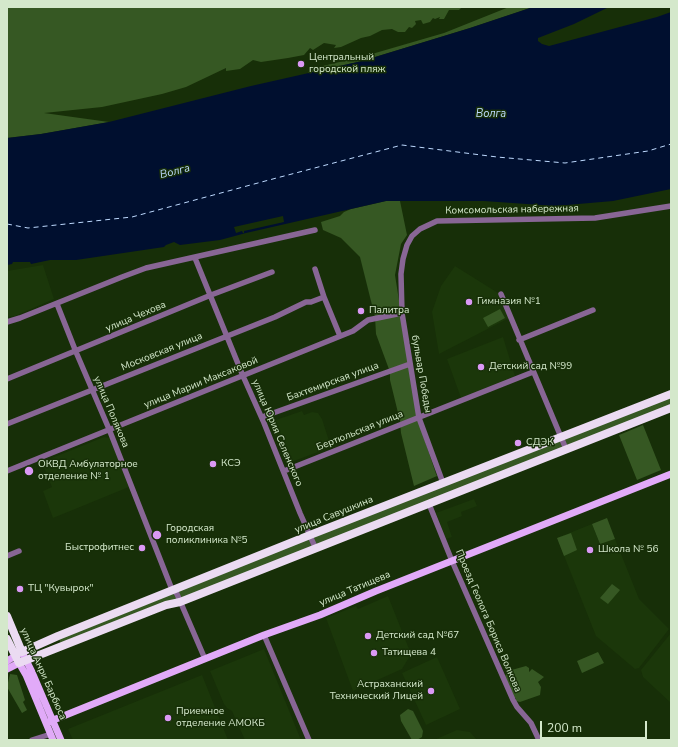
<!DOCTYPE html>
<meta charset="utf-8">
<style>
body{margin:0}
#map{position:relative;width:678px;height:747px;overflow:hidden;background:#172f08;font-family:"Nunito Sans",sans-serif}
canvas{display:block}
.frame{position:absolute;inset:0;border:8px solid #d4e8cb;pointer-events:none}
.scale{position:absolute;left:540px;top:721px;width:107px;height:18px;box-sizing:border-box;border:2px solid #d4e8cb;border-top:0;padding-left:5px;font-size:12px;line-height:14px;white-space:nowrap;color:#d4e8cb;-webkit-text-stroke:3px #172f08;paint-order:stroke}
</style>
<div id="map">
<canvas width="678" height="747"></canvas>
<div class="frame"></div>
<div class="scale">200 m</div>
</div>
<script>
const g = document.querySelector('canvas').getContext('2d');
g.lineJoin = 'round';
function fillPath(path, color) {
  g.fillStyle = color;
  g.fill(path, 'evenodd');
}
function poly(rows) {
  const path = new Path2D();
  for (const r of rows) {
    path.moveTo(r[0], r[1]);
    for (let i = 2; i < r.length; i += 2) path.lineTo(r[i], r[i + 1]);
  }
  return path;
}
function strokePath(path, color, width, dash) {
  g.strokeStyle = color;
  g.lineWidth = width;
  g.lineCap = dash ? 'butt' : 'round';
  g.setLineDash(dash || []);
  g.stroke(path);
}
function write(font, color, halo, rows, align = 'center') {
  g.font = font + ' "Nunito Sans",sans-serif';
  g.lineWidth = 3;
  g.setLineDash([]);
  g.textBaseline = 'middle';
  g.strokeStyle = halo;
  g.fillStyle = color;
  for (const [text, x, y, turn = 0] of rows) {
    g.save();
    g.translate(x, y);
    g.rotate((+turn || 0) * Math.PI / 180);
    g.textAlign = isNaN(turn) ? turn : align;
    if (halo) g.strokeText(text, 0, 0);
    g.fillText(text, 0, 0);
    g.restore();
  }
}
fillPath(poly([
 [43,265,54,299,15,316,7,317,7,271],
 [455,266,498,293,509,318,439,354,432,312,441,286],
 [503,337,515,376,461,398,447,359],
 [302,411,304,415,312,412,318,413,322,419,331,447,286,464,270,422],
 [104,437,110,438,129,487,53,518,43,491,52,487,42,462],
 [474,499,477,506,461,512,462,516,447,522,452,537,446,539,436,513],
 [592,524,600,544,615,539,639,599,669,629,639,668,635,669,596,636,557,538],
 [388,596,411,654,402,669,353,691,326,618,356,606,358,609],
 [671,633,671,703,643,677,641,670],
 [264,649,301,740,245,740,232,711,227,708,224,704,210,671],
 [437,657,460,709,426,725,402,673],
 [202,675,228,740,73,740,68,729],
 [457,730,470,732,477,740,434,740]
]), '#1b370a');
fillPath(poly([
 [7,7,462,7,459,10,449,10,444,19,439,19,440,17,435,19,433,18,430,22,423,24,421,20,415,21,416,24,412,28,409,27,405,32,398,32,392,29,382,30,370,36,361,38,341,47,334,48,336,45,324,43,313,50,310,48,304,55,288,58,261,62,253,60,240,69,226,71,226,68,186,87,162,94,102,107,44,113,109,122,41,134,7,138],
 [509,7,533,7,470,28,362,61,308,73,310,69,365,56,444,33],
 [386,201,400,201,407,235,401,244,395,275,417,417,436,474,437,476,414,486,401,433,400,421,390,380,390,372,376,334,375,317,360,257,341,238,323,230,321,222,340,216,344,212,351,209],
 [500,309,505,318,488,327,483,318],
 [671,395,671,406,62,647,58,636],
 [643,425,661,470,637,480,619,435],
 [607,518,615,539,600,544,592,524],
 [571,533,577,550,564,556,557,538],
 [612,584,620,590,608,604,600,598],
 [598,652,604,663,582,673,577,661],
 [526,666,529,668,529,672,532,669,544,677,538,682,541,687,540,695,520,702,516,701,516,698,514,699,505,676,508,671],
 [10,674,17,675,25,700,23,702,27,710,22,713,7,687],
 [408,709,413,711,423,731,422,737,417,740,412,740,401,721,400,715]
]), '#365823');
fillPath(poly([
 [533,7,609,7,574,24,538,38,538,41,542,44,549,46,657,17,671,12,671,189,613,201,555,206,484,201,386,201,246,233,220,240,180,245,174,242,166,245,164,247,76,260,50,260,31,264,30,262,13,262,12,264,7,265,7,138,41,134,109,122,251,86,362,61,470,28]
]), '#000f2f');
fillPath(poly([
 [283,216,284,222,244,231,244,233,243,233,242,231,236,233,234,227]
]), '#172f08');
strokePath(poly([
 [7,224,28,228,132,217,269,180,402,145,497,157,565,163,648,151,671,144]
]), '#bedaff', 1, [5, 4]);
strokePath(poly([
 [195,258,243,376,264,423,300,513,315,547],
 [315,269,324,297,340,336],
 [501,294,566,449],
 [57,304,76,352,109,429,171,587,177,594,205,659],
 [7,322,20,318,122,277,146,268,315,230],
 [519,340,593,310],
 [7,379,211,295,272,272],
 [262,417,410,364],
 [7,424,275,317,306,302,311,302,324,297],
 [7,471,353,331,368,320,402,313],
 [284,471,533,372],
 [443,483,419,418,402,313,401,274,403,259,407,245,412,236,420,229,437,221,595,218,671,206],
 [429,504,452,561,513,700,517,707,531,723,539,740],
 [7,556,19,551],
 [264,635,309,740],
 [32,740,51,734]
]), '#886695', 5.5);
strokePath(poly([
 [7,661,22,652,32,672,61,740],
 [7,669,19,663,26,675,53,740],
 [46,723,264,635,320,615,376,591,671,474]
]), '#e1aaf8', 7);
strokePath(poly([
 [7,616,22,652,58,636,310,535,671,394],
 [7,639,19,663,166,605,180,602,671,408]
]), '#ebdbf2', 8);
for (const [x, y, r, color] of [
 [301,64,4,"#db99f5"],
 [469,302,4,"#db99f5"],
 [361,311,4,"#db99f5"],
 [481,367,4,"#db99f5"],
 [518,443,4,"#db99f5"],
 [213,464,4,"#db99f5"],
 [29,471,5,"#db99f5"],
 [157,535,5,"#db99f5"],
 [142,548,4,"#db99f5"],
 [590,550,4,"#db99f5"],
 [20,589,4,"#db99f5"],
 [368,636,4,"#db99f5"],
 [374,653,4,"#db99f5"],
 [431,691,4,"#db99f5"],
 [168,718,4,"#db99f5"]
]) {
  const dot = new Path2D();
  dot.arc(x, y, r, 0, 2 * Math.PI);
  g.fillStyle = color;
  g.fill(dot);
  strokePath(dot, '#172f08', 1.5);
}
write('10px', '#d4e8cb', '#172f08', [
 ["Центральный",309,58],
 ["городской пляж",309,70],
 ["Гимназия №1",477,302],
 ["Палитра",369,311],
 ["Детский сад №99",489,367],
 ["СДЭК",526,443],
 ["КСЭ",221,464],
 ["ОКВД Амбулаторное",38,465],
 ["отделение № 1",38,477],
 ["Городская",166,529],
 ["поликлиника №5",166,541],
 ["Быстрофитнес",134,548,"right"],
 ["Школа № 56",598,550],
 ["ТЦ \"Кувырок\"",28,589],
 ["Детский сад №67",376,636],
 ["Татищева 4",382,653],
 ["Астраханский",423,685,"right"],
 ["Технический Лицей",423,697,"right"],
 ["Приемное",176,712],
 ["отделение АМОКБ",176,724]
], 'left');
write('10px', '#d4e8cb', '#172f08', [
 ["Комсомольская набережная",512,210,-1],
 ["улица Чехова",136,317,-23],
 ["Московская улица",162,352,-22],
 ["бульвар Победы",421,374,80],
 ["Бахтемирская улица",333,382,-20],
 ["улица Марии Максаковой",201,383,-22],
 ["улица Полякова",111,412,67],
 ["Бертюльская улица",360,431,-22],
 ["улица Юрия Селенского",277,433,67],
 ["улица Савушкина",334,515,-22],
 ["улица Татищева",355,589,-23],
 ["Проезд Геолога Бориса Волкова",488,621,67],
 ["улица Анри Барбюса",43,674,66]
]);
write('italic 11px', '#bedaff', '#172f08', [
 ["Волга",491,114],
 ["Волга",175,172,-14]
]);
</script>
